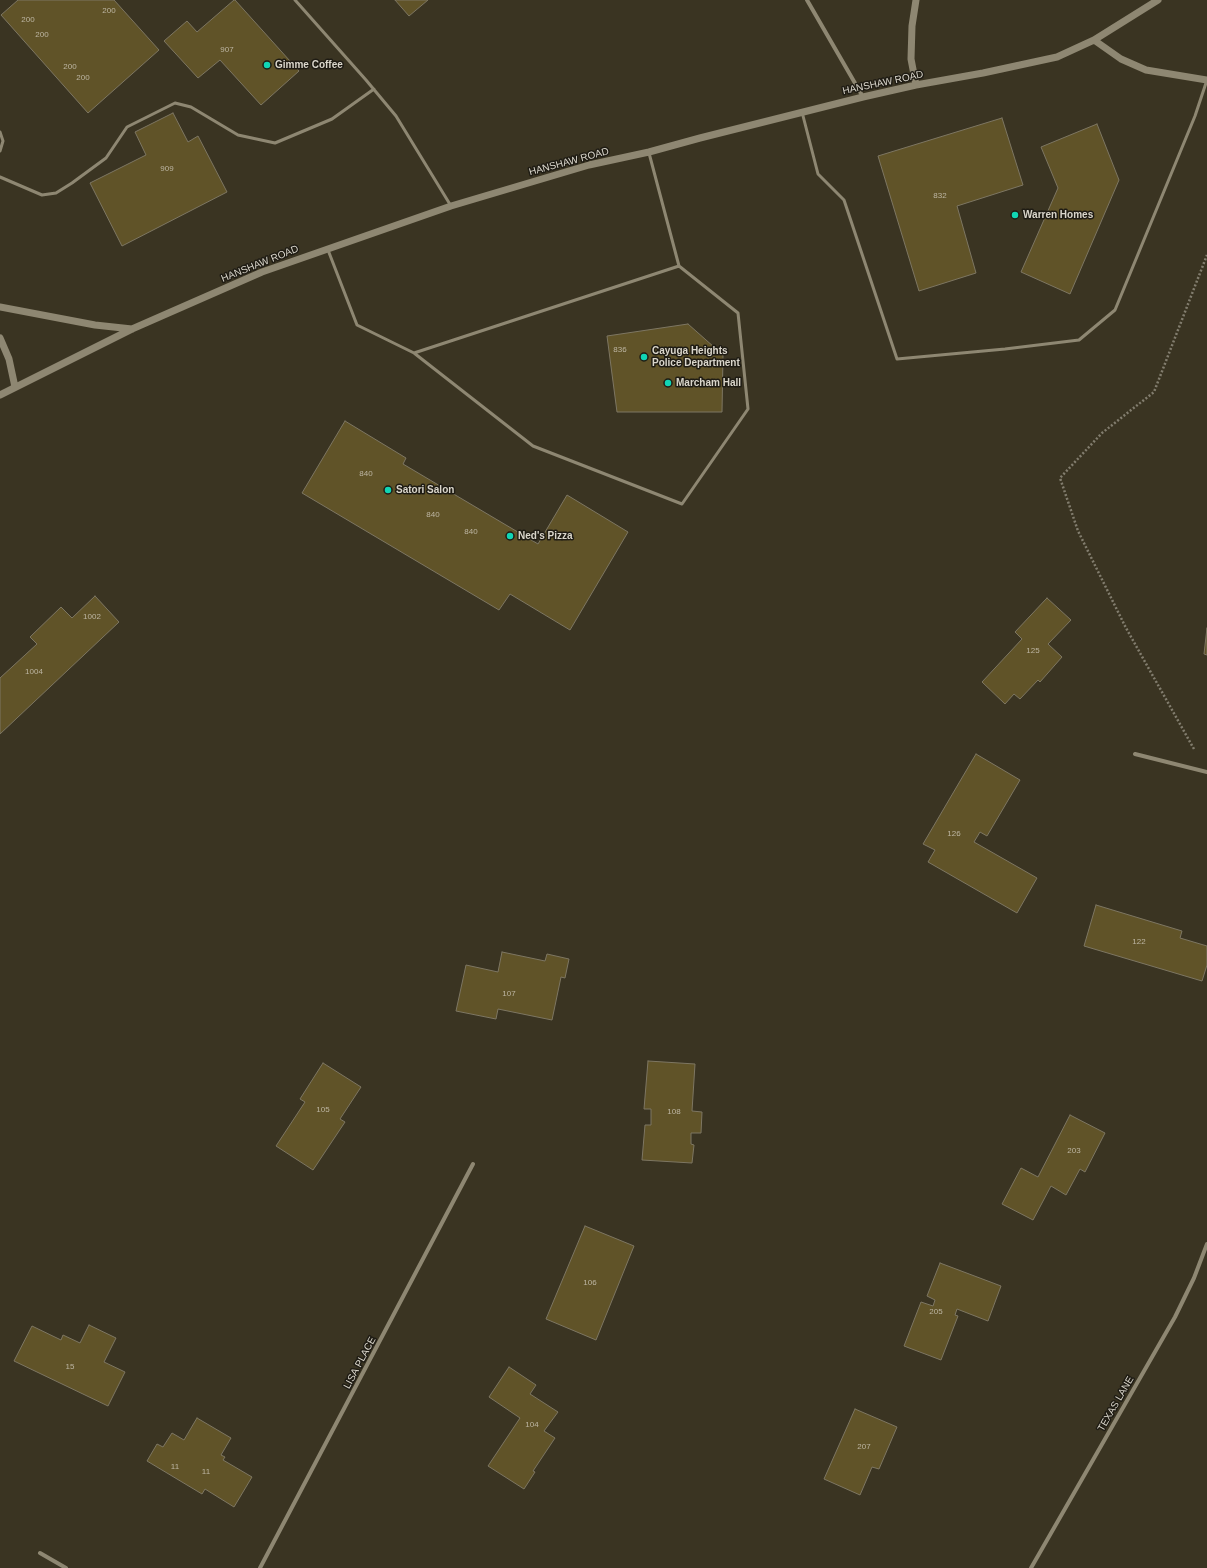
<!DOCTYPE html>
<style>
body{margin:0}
canvas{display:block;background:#3a3422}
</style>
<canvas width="1207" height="1568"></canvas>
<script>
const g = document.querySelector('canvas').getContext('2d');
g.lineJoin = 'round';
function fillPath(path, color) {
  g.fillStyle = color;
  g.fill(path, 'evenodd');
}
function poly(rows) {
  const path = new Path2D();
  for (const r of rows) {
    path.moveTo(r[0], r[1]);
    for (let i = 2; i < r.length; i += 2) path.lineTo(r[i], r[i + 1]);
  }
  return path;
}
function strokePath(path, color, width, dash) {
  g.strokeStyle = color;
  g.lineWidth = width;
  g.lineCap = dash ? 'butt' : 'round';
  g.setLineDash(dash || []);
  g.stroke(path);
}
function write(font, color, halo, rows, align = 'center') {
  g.font = font + ' Helvetica,sans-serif';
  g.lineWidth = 3;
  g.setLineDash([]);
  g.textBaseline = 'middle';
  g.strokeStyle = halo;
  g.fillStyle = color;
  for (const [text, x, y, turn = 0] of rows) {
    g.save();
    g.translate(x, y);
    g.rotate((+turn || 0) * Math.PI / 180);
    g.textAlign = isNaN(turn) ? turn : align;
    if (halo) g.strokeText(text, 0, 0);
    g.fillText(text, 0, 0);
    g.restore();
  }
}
const building = poly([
 [18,0,114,0,159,50,88,113,1,15,18,0],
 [234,0,235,0,299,71,261,105,220,60,198,78,164,41,187,21,197,32,234,0],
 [395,0,428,0,409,16,395,0],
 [173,113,188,142,198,136,227,192,122,246,90,183,146,155,135,132,173,113],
 [1002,118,1023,185,957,206,976,273,919,291,878,156,1002,118],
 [1097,124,1119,180,1070,294,1021,272,1058,188,1041,147,1097,124],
 [688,324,723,355,722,412,617,412,607,336,688,324],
 [345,421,406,458,403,464,538,544,567,495,628,532,570,630,510,594,499,610,302,493,345,421],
 [95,596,119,622,0,734,0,678,37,644,30,637,61,607,72,618,95,596],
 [1047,598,1071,620,1048,644,1062,657,1040,682,1038,680,1020,699,1014,694,1005,704,982,682,1022,639,1015,632,1047,598],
 [1207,628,1207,655,1204,654,1207,628],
 [976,754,1020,780,987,836,980,832,974,842,1037,878,1017,913,928,862,935,850,923,844,976,754],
 [1096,905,1182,931,1180,938,1207,946,1207,965,1202,981,1084,946,1096,905],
 [502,952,545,961,547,954,569,959,565,978,561,977,552,1020,498,1009,496,1019,456,1011,466,965,498,972,502,952],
 [648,1061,695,1064,692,1111,702,1112,701,1133,691,1133,691,1144,694,1145,692,1163,642,1160,645,1125,651,1125,651,1109,644,1109,648,1061],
 [323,1063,361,1087,340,1119,345,1122,313,1170,276,1146,305,1102,300,1099,323,1063],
 [1070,1115,1105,1133,1085,1172,1080,1169,1066,1195,1051,1186,1033,1220,1002,1204,1021,1168,1038,1177,1070,1115],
 [585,1226,634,1246,596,1340,546,1319,585,1226],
 [940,1263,1001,1286,988,1321,957,1309,955,1315,958,1316,941,1360,904,1346,921,1302,933,1306,935,1300,927,1296,940,1263],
 [89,1325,116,1338,104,1362,125,1372,108,1406,14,1361,32,1326,61,1340,63,1335,80,1343,89,1325],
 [509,1367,536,1385,530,1394,558,1412,544,1431,555,1438,533,1471,535,1472,524,1489,488,1466,520,1418,489,1397,509,1367],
 [855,1409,897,1427,879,1469,872,1467,860,1495,824,1479,855,1409],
 [197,1418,231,1438,221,1455,225,1457,223,1460,252,1477,234,1507,205,1489,202,1494,147,1461,157,1444,163,1447,172,1433,184,1440,197,1418]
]);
fillPath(building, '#605328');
strokePath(building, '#7d7662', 1);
strokePath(poly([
 [1194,749,1126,628,1078,531,1060,478,1102,433,1154,392,1207,255]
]), '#827d6e', 2.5, [2, 2]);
strokePath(poly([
 [295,0,366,80,396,116,451,206],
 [802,112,818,174,844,200,897,359,1005,349,1079,340,1115,310,1195,116,1207,80],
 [0,132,3,141,0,151],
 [0,177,42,195,56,193,72,183,106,158,127,127,175,103,191,107,238,135,275,143,332,119,374,89],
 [328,250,357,325,414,353,533,446,682,504,748,409,738,313,679,266,649,153],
 [414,353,679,266]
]), '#8e8772', 3);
strokePath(poly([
 [807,0,863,97],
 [1135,754,1207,772],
 [40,1553,66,1568],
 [260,1568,473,1164],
 [1031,1568,1175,1317,1194,1278,1207,1244]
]), '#8e8772', 4);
strokePath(poly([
 [1094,40,1121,59,1146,70,1207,80],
 [916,85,911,59,912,26,916,0],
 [0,307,95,325,132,329],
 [0,338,9,359,15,387],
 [0,395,132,329,262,272,451,206,589,165,649,152,700,138,863,97,916,85,983,73,1057,57,1094,40,1158,0]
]), '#8e8772', 7);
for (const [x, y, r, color] of [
 [267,65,4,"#10d5b4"],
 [1015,215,4,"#10d5b4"],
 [644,357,4,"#10d5b4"],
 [668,383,4,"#10d5b4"],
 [388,490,4,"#10d5b4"],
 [510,536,4,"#10d5b4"]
]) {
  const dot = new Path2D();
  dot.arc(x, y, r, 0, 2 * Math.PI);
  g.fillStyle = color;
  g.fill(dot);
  strokePath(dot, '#1f1c14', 1.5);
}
write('8px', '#bcb5a2', null, [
 ["200",109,11],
 ["200",28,20],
 ["200",42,35],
 ["907",227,50],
 ["200",70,67],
 ["200",83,78],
 ["909",167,169],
 ["832",940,196],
 ["836",620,350],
 ["840",366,474],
 ["840",433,515],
 ["840",471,532],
 ["1002",92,617],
 ["125",1033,651],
 ["1004",34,672],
 ["126",954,834],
 ["122",1139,942],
 ["107",509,994],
 ["105",323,1110],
 ["108",674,1112],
 ["203",1074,1151],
 ["106",590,1283],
 ["205",936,1312],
 ["15",70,1367],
 ["104",532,1425],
 ["207",864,1447],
 ["11",175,1467],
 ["11",206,1472]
]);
write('bold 10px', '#dad6cb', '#1f1c14', [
 ["Gimme Coffee",275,65],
 ["Warren Homes",1023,215],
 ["Cayuga Heights",652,351],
 ["Police Department",652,363],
 ["Marcham Hall",676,383],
 ["Satori Salon",396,490],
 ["Ned's Pizza",518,536]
], 'left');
write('10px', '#dad6cb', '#1f1c14', [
 ["HANSHAW ROAD",883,83,-12],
 ["HANSHAW ROAD",569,162,-15],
 ["HANSHAW ROAD",260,264,-22],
 ["LISA PLACE",360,1363,-62],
 ["TEXAS LANE",1116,1404,-60]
]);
</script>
